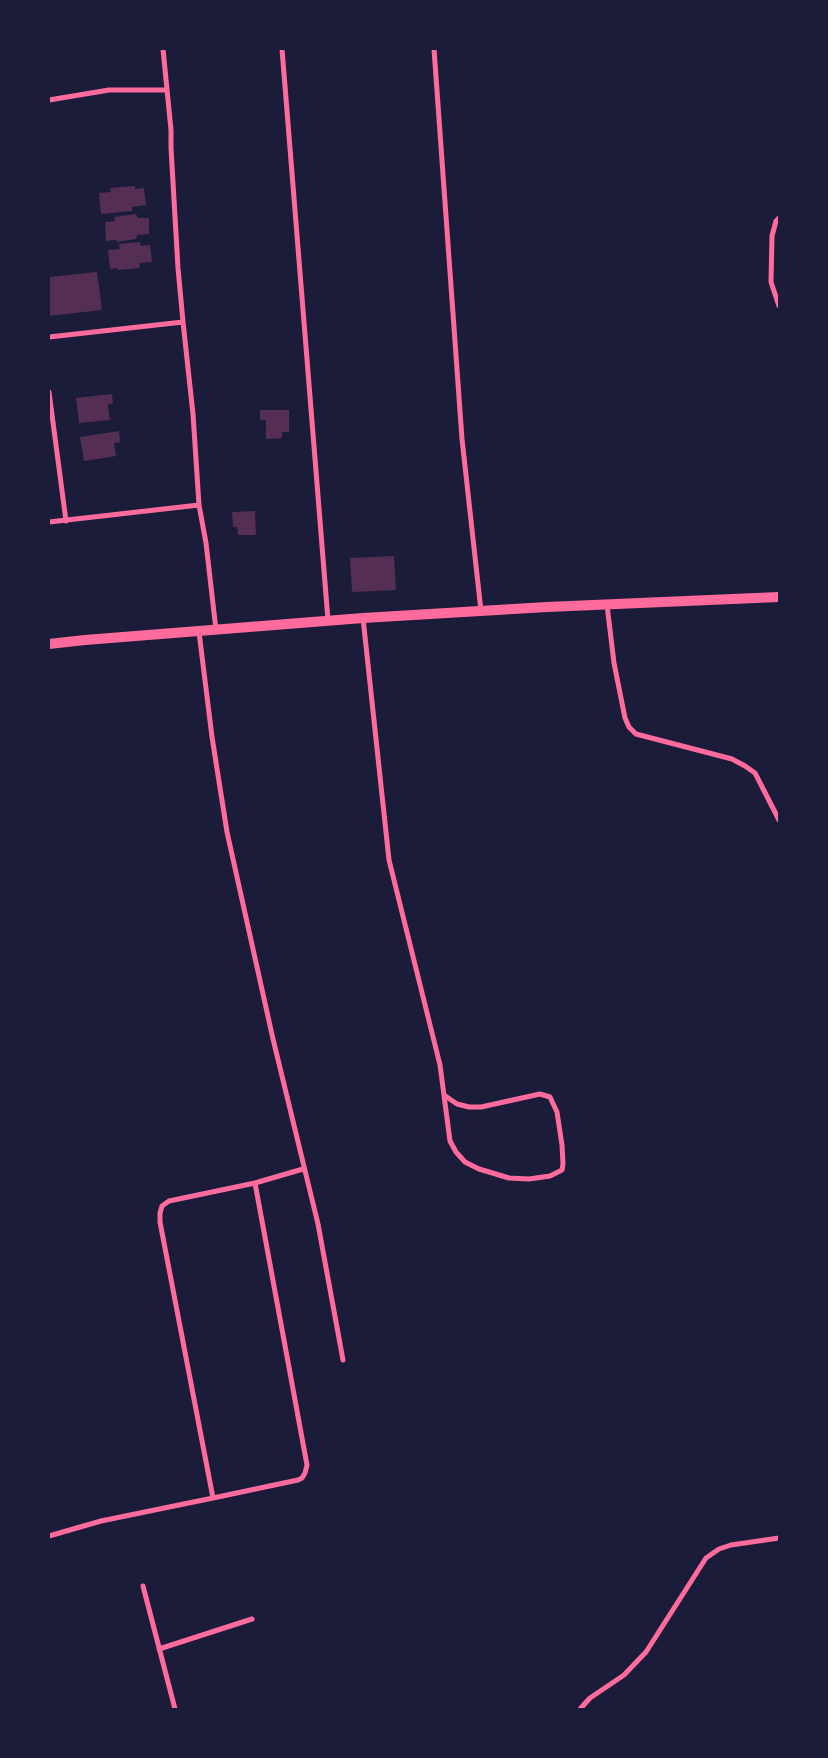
<!DOCTYPE html>
<style>
body{margin:0}
#map{position:relative;width:828px;height:1758px;overflow:hidden;background:#1b1b3a;font-family:Montserrat,sans-serif}
canvas{display:block}
.frame{position:absolute;inset:0;border:50px solid #1b1b3a;pointer-events:none}
</style>
<div id="map">
<canvas width="828" height="1758"></canvas>
<div class="frame"></div>
</div>
<script>
const g = document.querySelector('canvas').getContext('2d');
g.lineJoin = 'round';
function fillPath(path, color) {
  g.fillStyle = color;
  g.fill(path, 'evenodd');
}
function poly(rows) {
  const path = new Path2D();
  for (const r of rows) {
    path.moveTo(r[0], r[1]);
    for (let i = 2; i < r.length; i += 2) path.lineTo(r[i], r[i + 1]);
  }
  return path;
}
function strokePath(path, color, width, dash) {
  g.strokeStyle = color;
  g.lineWidth = width;
  g.lineCap = dash ? 'butt' : 'round';
  g.setLineDash(dash || []);
  g.stroke(path);
}
fillPath(poly([
 [135,186,135,189,144,188,146,205,132,207,132,211,101,214,99,193,111,192,110,188],
 [136,214,138,218,149,218,149,234,137,235,136,239,117,242,116,240,106,241,105,222,115,221,114,217],
 [140,242,141,246,150,245,152,262,139,263,140,268,118,270,118,268,110,269,108,250,120,249,119,244],
 [97,272,102,310,49,316,49,277],
 [112,394,113,404,108,404,110,420,79,423,76,398],
 [260,410,289,410,289,432,282,432,282,438,266,439,266,420,260,420],
 [119,431,120,442,114,443,116,456,84,461,80,437],
 [255,511,256,535,238,535,237,527,233,527,232,512],
 [394,556,396,590,352,592,350,558]
]), '#542f53');
strokePath(poly([
 [163,49,171,130,171,148,178,268,183,322,193,414,199,505,206,543,216,630],
 [282,49,328,620],
 [434,49,462,439,481,611],
 [49,100,109,90,167,90],
 [779,218,776,221,772,236,771,282,779,306],
 [49,337,183,322],
 [49,392,66,521],
 [49,522,199,505],
 [607,605,614,663,625,718,629,727,636,734,732,759,745,766,755,773,779,820],
 [363,618,389,860,440,1065,450,1141,456,1152,465,1162,479,1169,509,1178,529,1179,550,1176,562,1170,563,1164,562,1145,557,1112,550,1097,540,1094,481,1107,469,1107,457,1104,444,1095],
 [199,632,212,737,227,832,273,1039,318,1224,343,1360],
 [255,1183,303,1169],
 [49,1536,101,1521,213,1498,298,1480,302,1478,305,1473,307,1465,255,1183,169,1201,162,1206,160,1213,160,1222,213,1498],
 [143,1586,175,1709],
 [159,1649,252,1619],
 [580,1709,590,1698,624,1675,646,1652,706,1558,719,1549,731,1545,779,1538]
]), '#ff6b9d', 5);
strokePath(poly([
 [49,644,85,640,363,618,547,607,779,597]
]), '#ff6b9d', 10);
</script>
